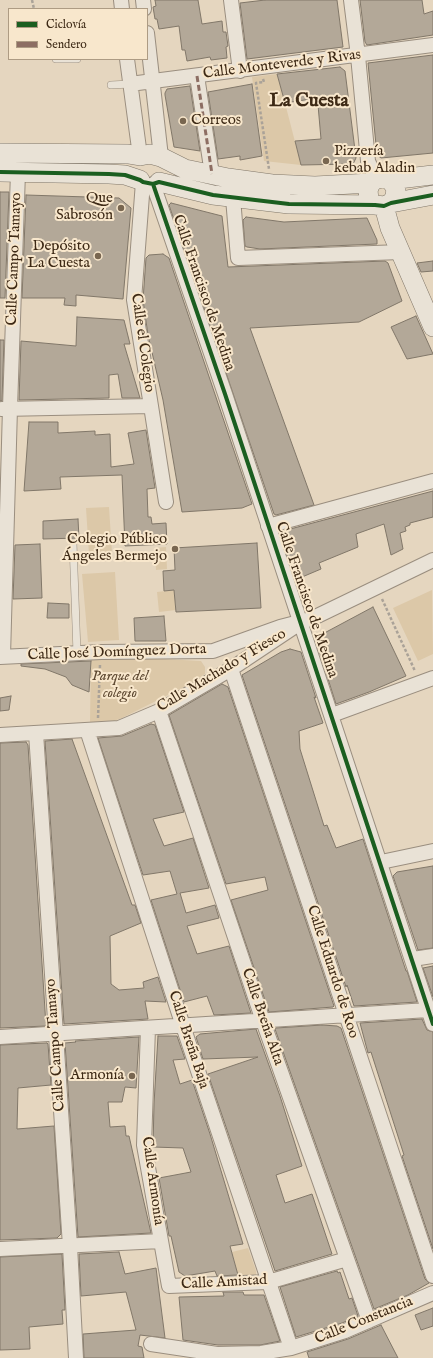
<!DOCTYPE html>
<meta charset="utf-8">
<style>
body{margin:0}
#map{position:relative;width:433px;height:1358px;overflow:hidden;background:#e5d6bf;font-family:"IM FELL English",serif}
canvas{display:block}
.legend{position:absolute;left:8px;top:8px;width:140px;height:52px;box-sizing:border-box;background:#f8e7cc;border:1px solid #ad9b83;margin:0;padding:5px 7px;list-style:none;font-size:12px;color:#3d2915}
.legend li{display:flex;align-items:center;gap:8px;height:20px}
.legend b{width:20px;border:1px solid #ad9b83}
</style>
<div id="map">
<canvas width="433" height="1358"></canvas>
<ul class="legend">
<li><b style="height:5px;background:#1b5e20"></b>Ciclovía</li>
<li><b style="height:5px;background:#8d6e63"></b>Sendero</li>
</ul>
</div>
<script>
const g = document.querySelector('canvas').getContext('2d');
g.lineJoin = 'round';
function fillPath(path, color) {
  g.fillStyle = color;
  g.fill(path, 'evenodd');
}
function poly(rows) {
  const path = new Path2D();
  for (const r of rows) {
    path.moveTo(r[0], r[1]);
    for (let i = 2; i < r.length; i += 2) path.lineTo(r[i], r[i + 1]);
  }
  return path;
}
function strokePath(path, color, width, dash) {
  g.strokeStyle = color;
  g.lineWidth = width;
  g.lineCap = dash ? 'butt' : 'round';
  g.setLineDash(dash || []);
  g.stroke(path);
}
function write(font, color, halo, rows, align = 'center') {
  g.font = font + ' "IM FELL English",serif';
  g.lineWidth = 4;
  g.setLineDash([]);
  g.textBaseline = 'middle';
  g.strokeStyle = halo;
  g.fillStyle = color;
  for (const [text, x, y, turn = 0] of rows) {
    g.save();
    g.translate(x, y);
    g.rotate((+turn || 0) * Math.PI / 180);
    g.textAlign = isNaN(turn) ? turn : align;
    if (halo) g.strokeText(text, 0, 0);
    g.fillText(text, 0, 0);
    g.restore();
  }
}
fillPath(poly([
 [277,74,285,103,301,165,264,161,252,77],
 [109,507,112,553,89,554,86,508],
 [166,547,167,569,156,570,155,548],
 [115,572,119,640,88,642,82,574],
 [174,590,176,610,159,612,157,592],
 [432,590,433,654,418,661,393,608],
 [91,655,201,661,205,667,205,674,188,685,122,718,114,721,90,723],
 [248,1248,256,1271,256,1275,254,1278,239,1279,232,1252]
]), '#dcc8a8');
const building = poly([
 [155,0,198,0,202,24,222,21,223,32,226,32,228,46,226,47,227,58,211,60,210,57,187,61,185,50,182,50,179,26,159,29,157,19,155,19,153,7,156,6,155,0],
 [265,0,337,0,343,47,247,59,240,3,265,0],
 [360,0,422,0,424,14,433,11,433,35,367,45,365,42,360,0],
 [433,55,433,153,381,158,377,155,368,63,433,55],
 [340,67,345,71,356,158,353,164,301,165,295,141,321,139,318,105,313,106,311,99,285,103,277,74,340,67],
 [252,84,262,156,240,160,240,156,218,159,208,92,252,84],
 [190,86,200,151,174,147,165,95,165,93,167,89,190,86],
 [0,192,9,192,5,298,0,298,0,192],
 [26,195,119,198,131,208,123,299,76,295,76,306,64,305,65,298,22,298,26,195],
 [171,203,222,216,228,267,385,261,388,263,402,301,359,322,250,328,314,505,276,515,274,514,169,205,171,203],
 [246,217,284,222,367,218,377,240,377,244,260,249,247,247,245,246,243,220,246,217],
 [163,254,169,258,252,504,242,508,182,512,163,400,148,335,143,300,146,258,149,255,163,254],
 [433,261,433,271,421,272,417,263,433,261],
 [416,316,433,354,407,359,391,327,416,316],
 [77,317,124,320,130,344,124,344,140,398,122,398,118,374,109,375,109,398,19,400,21,341,76,346,77,317],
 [0,340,4,340,2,401,0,401,0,340],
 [29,422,58,422,58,433,95,431,95,435,110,434,111,467,134,464,128,433,146,430,155,488,147,489,148,517,151,517,152,524,166,523,167,544,125,546,122,475,60,477,61,489,24,491,29,422],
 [433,491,433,517,410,523,410,525,405,527,406,531,400,533,403,549,391,555,384,524,356,534,358,547,319,563,321,569,295,580,279,532,433,491],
 [78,519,79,538,43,539,43,521,78,519],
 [257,543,261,608,176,612,174,590,164,591,163,571,175,570,174,548,257,543],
 [40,544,42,598,13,599,15,545,40,544],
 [48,603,69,604,69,618,47,618,48,603],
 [373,607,406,676,369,692,336,704,315,638,373,607],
 [164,616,166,641,135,641,134,618,164,616],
 [290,649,301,652,316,698,314,697,323,723,299,731,300,749,324,826,327,825,336,848,363,839,406,971,407,971,417,1002,354,1006,347,985,346,987,242,675,281,652,290,649],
 [91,661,89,692,72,685,66,677,45,669,21,666,21,664,91,661],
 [222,684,228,687,334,1006,333,1007,269,1012,231,900,268,890,265,877,226,884,169,715,222,684],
 [11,696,9,710,0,711,0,698,11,696],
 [151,724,155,725,184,812,153,819,164,846,193,838,209,888,180,893,186,913,215,905,219,918,187,926,197,954,229,946,251,1013,214,1015,207,996,184,1002,151,900,177,894,170,871,143,875,98,738,122,736,151,724],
 [72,739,132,905,135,905,141,923,110,936,111,984,119,990,144,988,143,982,158,977,166,1002,145,1001,148,1019,64,1024,45,741,72,739],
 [26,742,28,745,46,1026,0,1028,0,743,26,742],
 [433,866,433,948,418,950,393,876,397,872,433,866],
 [433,966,433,997,423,968,433,966],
 [422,1019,427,1030,433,1032,433,1249,402,1156,404,1155,371,1052,368,1053,360,1023,422,1019],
 [322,1025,337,1026,341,1028,425,1279,429,1283,408,1295,374,1309,275,1029,276,1028,322,1025],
 [256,1029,280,1096,302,1166,276,1175,285,1203,312,1194,332,1254,275,1271,208,1074,258,1057,203,1059,196,1037,200,1034,256,1029],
 [158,1036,177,1036,185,1059,173,1060,180,1084,192,1080,210,1134,243,1244,230,1246,238,1275,217,1276,215,1271,185,1276,179,1272,171,1236,169,1236,159,1178,191,1172,183,1148,153,1147,154,1104,158,1036],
 [139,1037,136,1088,125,1087,122,1102,108,1102,110,1127,125,1126,126,1136,129,1136,151,1233,78,1237,65,1043,76,1042,75,1041,139,1037],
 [47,1043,48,1044,51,1085,18,1088,17,1129,54,1126,61,1234,57,1238,0,1240,0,1045,47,1043],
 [119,1252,125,1274,156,1268,165,1338,140,1335,138,1346,142,1347,144,1358,84,1358,83,1334,136,1330,126,1292,81,1296,79,1254,119,1252],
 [62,1254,65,1310,62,1310,63,1324,29,1327,30,1349,0,1350,0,1257,62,1254],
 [337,1271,338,1273,340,1272,349,1299,352,1298,358,1316,342,1323,296,1337,280,1287,337,1271],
 [223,1292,243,1292,244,1295,264,1295,280,1341,260,1345,218,1345,183,1340,179,1297,224,1296,223,1292],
 [433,1308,433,1326,421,1330,415,1315,433,1308],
 [381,1325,398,1358,309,1358,307,1352,348,1339,381,1325]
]);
fillPath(building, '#b3a898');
strokePath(building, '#817769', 1);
const lane = poly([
 [56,59,77,59],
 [111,85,130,84],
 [73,543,77,653]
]);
const street = poly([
 [121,0,122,9],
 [143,0,144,9],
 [231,0,240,71],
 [351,0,358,56,368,161,376,179],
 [147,33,161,157],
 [127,59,140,156],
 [197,76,212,174],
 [130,84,433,45],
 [143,182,134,300,151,406,166,502],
 [153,184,225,394,433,1024],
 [233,198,238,258,401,252],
 [2,409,151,406],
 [268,526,433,481],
 [3,656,10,408,18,172],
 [0,657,101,652,213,651,280,627,311,619,433,560],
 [231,669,433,1276],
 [159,711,263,1021,369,1321],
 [332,715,433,678],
 [87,730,183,1026,291,1348],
 [36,733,70,1246,76,1358],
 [0,735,119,728,159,711,231,669,294,627],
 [381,862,433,851],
 [413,959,433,956],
 [148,1028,144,1145,169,1286,268,1282,347,1259],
 [0,1037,428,1010],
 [0,1249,161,1241],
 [151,1344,217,1354,261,1353,291,1348,345,1331,433,1293]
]);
const secondary = poly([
 [0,153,128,154,140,156,150,154,161,157,185,169,228,178,272,184,315,186,371,183],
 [0,172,109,174,125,175,140,180],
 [390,180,433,175],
 [159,182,213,195,289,204,375,205,384,206,391,203,395,197,396,188,390,180,383,178,376,179,371,183,368,190,369,200,375,205],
 [391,203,433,195],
 [384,206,390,228,433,327]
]);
strokePath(lane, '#9a8e7f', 8);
strokePath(street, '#9a8e7f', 16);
strokePath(secondary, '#817769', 20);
strokePath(poly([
 [32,0,34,9],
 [263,79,264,82,256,83,269,169],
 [382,599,415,671],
 [98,718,100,665]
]), '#aaa298', 2.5, [3, 2]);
strokePath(lane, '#e9e2d6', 7);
strokePath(street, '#e9e2d6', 14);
strokePath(secondary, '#e9e2d6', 19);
strokePath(poly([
 [197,76,212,174]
]), '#8d6e63', 3, [6, 3]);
strokePath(poly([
 [0,172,109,174,125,175,140,180,143,182,153,184,159,182,213,195,289,204,375,205,384,206,391,203,433,195],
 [153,184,225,394,433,1024]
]), '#1b5e20', 4);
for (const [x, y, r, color] of [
 [183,121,4,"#786650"],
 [326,161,4,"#786650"],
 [121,208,4,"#786650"],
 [98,256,4,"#786650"],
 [175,549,4,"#786650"],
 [132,1076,4,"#786650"]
]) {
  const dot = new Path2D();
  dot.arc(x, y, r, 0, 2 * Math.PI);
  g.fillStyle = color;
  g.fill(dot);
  strokePath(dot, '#f8e7cc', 1.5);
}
write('15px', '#3d2915', '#f8e7cc', [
 ["Calle Monteverde y Rivas",282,65,-7],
 ["Calle Campo Tamayo",15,259,-88],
 ["Calle Francisco de Medina",203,293,71],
 ["Calle el Colegio",142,343,82],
 ["Calle Francisco de Medina",306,600,71],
 ["Calle José Domínguez Dorta",117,653,-2],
 ["Calle Machado y Fiesco",222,671,-31],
 ["Calle Eduardo de Roo",332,972,72],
 ["Calle Breña Alta",262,1017,71],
 ["Calle Breña Baja",188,1040,72],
 ["Calle Campo Tamayo",56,1045,-94],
 ["Calle Armonía",152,1181,82],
 ["Calle Amistad",224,1283,-3],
 ["Calle Constancia",364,1321,-22]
]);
write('15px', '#3d2915', '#f8e7cc', [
 ["Correos",191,121,"left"],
 ["Pizzería",334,152,"left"],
 ["kebab Aladin",334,169,"left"],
 ["Que",113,199],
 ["Sabrosón",113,216],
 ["Depósito",90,247],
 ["La Cuesta",90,264],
 ["Colegio Público",167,540],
 ["Ángeles Bermejo",167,557],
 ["Armonía",124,1076]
], 'right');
write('italic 15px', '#5b462f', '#f8e7cc', [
 ["Parque del",120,677],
 ["colegio",120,694]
]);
write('bold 19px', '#3d2915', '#f8e7cc', [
 ["La Cuesta",309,102]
]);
</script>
